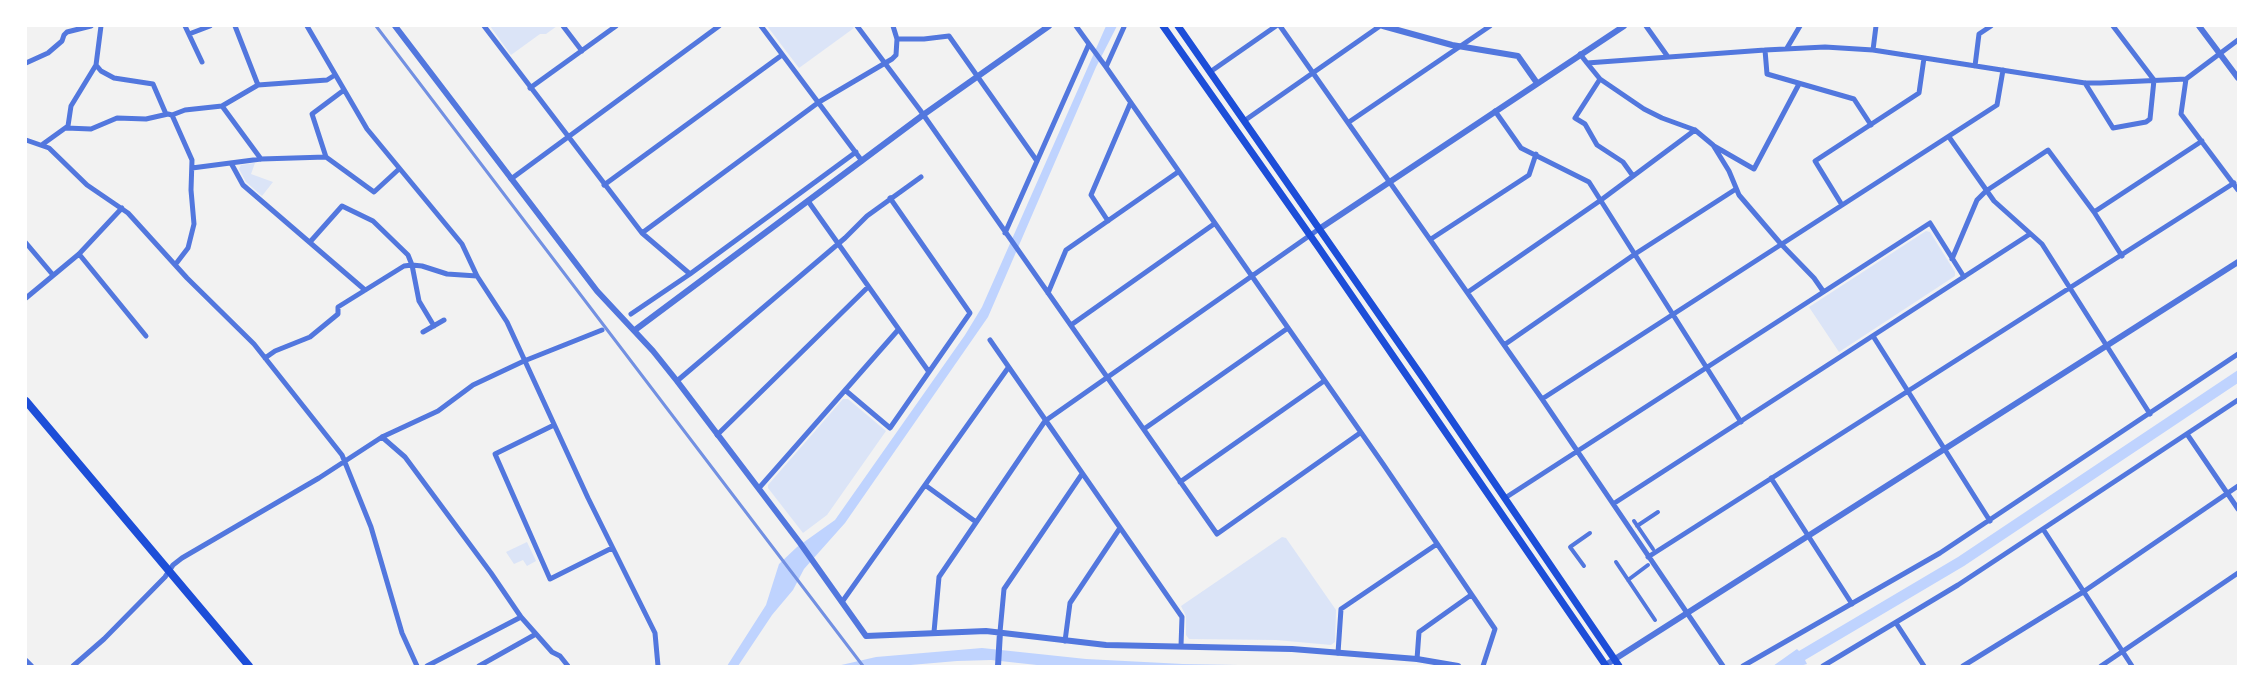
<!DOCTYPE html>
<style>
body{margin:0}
#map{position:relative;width:2264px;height:692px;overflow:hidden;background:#f2f2f2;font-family:"Exo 2",sans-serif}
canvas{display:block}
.frame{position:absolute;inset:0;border:27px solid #fff;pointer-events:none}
</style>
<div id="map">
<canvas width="2264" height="692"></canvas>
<div class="frame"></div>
</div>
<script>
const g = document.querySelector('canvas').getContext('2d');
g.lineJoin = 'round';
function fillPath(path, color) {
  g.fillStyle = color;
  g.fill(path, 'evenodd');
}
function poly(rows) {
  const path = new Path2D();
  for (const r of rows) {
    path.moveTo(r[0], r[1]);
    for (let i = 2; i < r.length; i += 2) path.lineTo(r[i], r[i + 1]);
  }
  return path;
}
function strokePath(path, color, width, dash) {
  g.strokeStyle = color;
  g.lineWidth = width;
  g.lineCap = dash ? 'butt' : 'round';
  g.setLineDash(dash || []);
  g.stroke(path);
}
fillPath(poly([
 [490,26,557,26,546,34,540,34,511,55],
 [767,26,851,26,854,28,799,68],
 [255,163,251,174,273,182,262,196,246,182,239,169,241,165],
 [1926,231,1930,232,1955,272,1955,276,1839,352,1809,307],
 [843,399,848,399,886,431,827,515,803,533,768,488,768,485],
 [1282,537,1286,538,1336,610,1335,642,1331,645,1276,640,1189,639,1186,635,1186,616,1181,606],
 [527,542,536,561,527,566,523,560,514,564,506,552]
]), '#dbe4f7');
fillPath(poly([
 [1106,26,1117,26,1096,67,988,317,845,523,804,569,793,590,772,615,738,666,727,666,766,605,779,564,797,547,835,520,965,335,982,307],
 [2238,370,2238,383,1964,566,1805,660,1807,664,1800,666,1773,666,1797,649,1799,651,1958,557],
 [982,648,1086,659,1183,664,1293,666,1046,666,991,660,957,661,899,666,837,666,876,657]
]), '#bfd3fe');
strokePath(poly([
 [1634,521,1653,549],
 [1637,526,1658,512],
 [1616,562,1655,620],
 [1584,566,1570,547,1590,533],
 [1628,580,1648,565]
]), '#5277de', 4);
strokePath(poly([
 [185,26,202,62],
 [235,26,258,85],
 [307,26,367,129,462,244,477,276,507,322,588,498,655,633,658,666],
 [484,26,642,233,690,274],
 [563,26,582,51],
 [761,26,862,161],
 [857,26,920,110,1217,534,1360,433],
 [1280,26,1542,399,1723,666],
 [1646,26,1668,57],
 [1124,27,1106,67,1383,464,1495,629,1483,666],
 [189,34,210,26],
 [897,39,924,39,949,36,1037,161],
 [1089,44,1106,67],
 [1787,48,1800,26],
 [1765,50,1767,74,1854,99,1871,125],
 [1873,50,1876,26],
 [1580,54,1587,63,1765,50,1825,47,1873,50,2085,83,2100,83,2186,79,2238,40],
 [26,63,48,53,62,41,64,35,67,32,91,26],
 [1587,63,1600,79,1644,109,1662,118,1695,130,1713,145,1729,171,1739,195,1781,244,1814,278,1823,291],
 [96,65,101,71,114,78,153,84,166,114],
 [1975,66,1979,34,1991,26],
 [1210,72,1276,26],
 [1600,79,1575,118,1585,124,1597,145,1623,162,1633,176],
 [2186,79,2181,114,2238,190],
 [2085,83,2113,128,2146,122,2150,119,2154,80,2113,26],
 [530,88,616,26],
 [344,90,312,114,326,157,374,192,399,169],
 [222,106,261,159],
 [1495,111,1521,148,1589,182,1741,422],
 [172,115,192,160,191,190,194,224,188,248,175,265],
 [1244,121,1380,26],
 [1349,122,1490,26],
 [66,128,91,129,117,118,146,119,168,114,172,115,185,110,222,106,258,85,327,80,335,75],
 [1949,137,1994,201,2042,244,2150,414],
 [26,140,49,148,87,185,128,213,187,278,254,344,342,455,371,527,402,633,417,666],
 [43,144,68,126,71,106,96,65,101,26],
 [1714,146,1754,169,1799,84],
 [231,163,243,185,365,290],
 [192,168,261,159,326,157],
 [511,179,719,26],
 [604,185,782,55],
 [808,201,929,372],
 [1842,205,1815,161,1919,93,1924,58],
 [2094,212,2202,141],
 [1108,221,1091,195,1130,104],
 [642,233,819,102,892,59,896,55,897,39,893,26],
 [1005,233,1089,44,1076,26],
 [1431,239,1529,175,1536,154],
 [310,242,342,206,373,221,408,255,412,265,422,266,447,274,477,276],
 [26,243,53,275],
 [79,254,146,336],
 [1952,259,1977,200,1986,191,2048,150,2094,212,2122,256],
 [1468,292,1601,200,1695,130],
 [1048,293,1066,250,1178,172],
 [26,298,79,254,122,208],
 [631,314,690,274,856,152],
 [1071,325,1214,224],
 [423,332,444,320],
 [1873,336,1990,521],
 [990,340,1182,617,1181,646],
 [1504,345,1635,254,1736,189],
 [265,358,275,351,310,337,338,314,338,307,404,266,412,265,419,301,434,326],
 [677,381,845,238,867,216,921,177],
 [845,390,890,428,970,313,890,198],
 [1542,399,1997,105,2003,70],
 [554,425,495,454,550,579,612,548],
 [1144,429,1288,328],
 [2187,434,2238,509],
 [717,435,868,287],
 [382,437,405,457,491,573,521,617,552,652,560,656,568,666],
 [1771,478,1852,604],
 [1180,482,1324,381],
 [925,485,976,522],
 [759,488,898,330],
 [1505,498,1930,223,1964,277],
 [1613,504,2030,234],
 [2043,529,2132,666],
 [1648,557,2234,183],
 [842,602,1008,368],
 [1896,623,1924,666],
 [934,632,939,577,1045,421,1319,229],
 [1000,632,1004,589,1082,474],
 [1065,641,1070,603,1120,528],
 [1338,653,1341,609,1437,544],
 [1417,659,1419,632,1471,595],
 [73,666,104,639,165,577,173,565,182,558,319,478,382,437,438,411,473,385,524,361,602,330],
 [427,666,521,617],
 [479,666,536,634],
 [1743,666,1940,553,2238,354],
 [1823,666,1958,585,2238,400],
 [1963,666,2083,592,2238,486],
 [2101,666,2238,573]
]), '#5277de', 5);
strokePath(poly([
 [395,26,597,291,653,351,677,381,800,543,866,636,986,631,1106,645,1292,649,1417,659,1458,666],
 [1383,26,1452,45,1518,56,1537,83],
 [2199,26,2238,78],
 [1319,229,1624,26],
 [635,330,923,115,1049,26],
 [26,661,31,666],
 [998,666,1000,632],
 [1604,666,2238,262]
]), '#5277de', 6);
strokePath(poly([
 [1163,26,1319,248,1606,666],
 [1178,26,1423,378,1619,666]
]), '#1d4ed8', 7);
strokePath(poly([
 [26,401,249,666]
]), '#1d4ed8', 8);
strokePath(poly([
 [376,26,863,666]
]), '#7290e2', 3);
</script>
